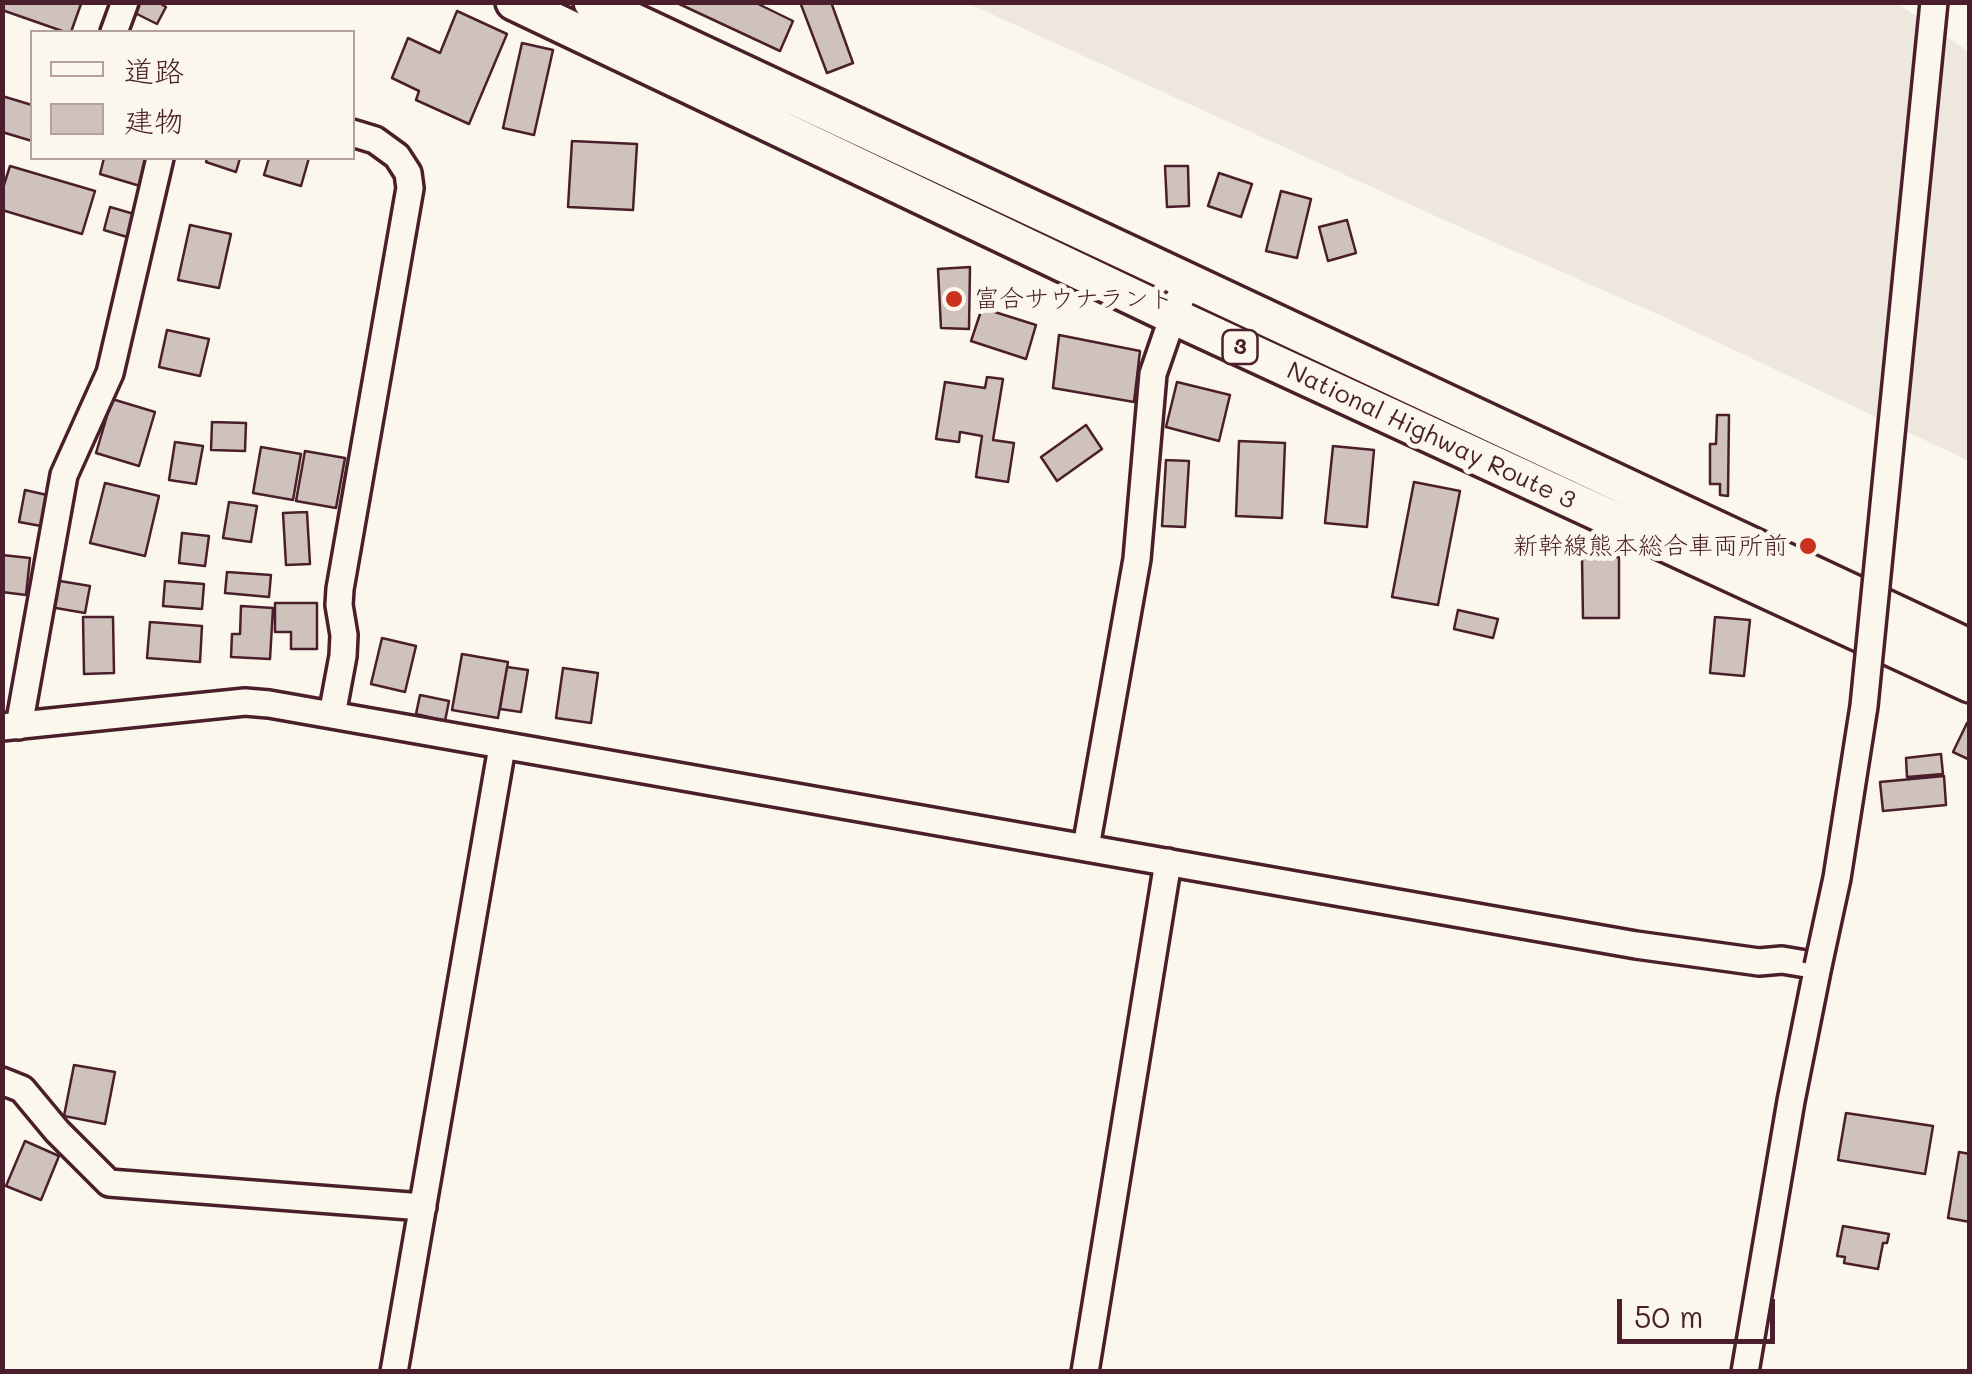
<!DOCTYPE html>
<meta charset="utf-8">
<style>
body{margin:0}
#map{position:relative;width:1972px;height:1374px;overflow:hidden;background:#fbf7ec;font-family:Mali,"Klee One",sans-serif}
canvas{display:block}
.frame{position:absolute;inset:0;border:5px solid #4a1f2b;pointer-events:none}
.legend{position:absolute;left:30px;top:30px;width:325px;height:130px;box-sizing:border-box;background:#fbf7ec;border:2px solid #b4a19f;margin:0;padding:12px 18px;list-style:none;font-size:30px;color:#4a1f2b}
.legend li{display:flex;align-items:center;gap:20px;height:50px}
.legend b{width:50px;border:2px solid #b4a19f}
.scale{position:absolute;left:1617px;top:1299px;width:158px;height:45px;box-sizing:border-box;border:5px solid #4a1f2b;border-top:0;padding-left:12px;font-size:30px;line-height:35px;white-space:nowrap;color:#4a1f2b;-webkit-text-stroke:8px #fbf7ec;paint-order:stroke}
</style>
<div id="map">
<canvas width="1972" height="1374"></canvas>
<div class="frame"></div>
<ul class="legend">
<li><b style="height:12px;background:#fbf7ec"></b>道路</li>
<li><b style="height:28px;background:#cfc2bc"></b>建物</li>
</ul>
<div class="scale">50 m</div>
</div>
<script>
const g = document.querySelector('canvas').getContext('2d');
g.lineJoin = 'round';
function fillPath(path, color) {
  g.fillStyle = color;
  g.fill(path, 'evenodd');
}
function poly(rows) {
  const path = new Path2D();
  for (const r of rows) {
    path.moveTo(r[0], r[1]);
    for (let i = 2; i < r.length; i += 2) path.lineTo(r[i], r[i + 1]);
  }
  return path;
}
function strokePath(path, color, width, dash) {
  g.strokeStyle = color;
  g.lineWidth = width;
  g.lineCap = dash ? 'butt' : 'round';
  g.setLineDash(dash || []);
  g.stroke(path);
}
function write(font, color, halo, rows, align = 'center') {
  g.font = font + ' Mali,"Klee One",sans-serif';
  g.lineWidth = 10;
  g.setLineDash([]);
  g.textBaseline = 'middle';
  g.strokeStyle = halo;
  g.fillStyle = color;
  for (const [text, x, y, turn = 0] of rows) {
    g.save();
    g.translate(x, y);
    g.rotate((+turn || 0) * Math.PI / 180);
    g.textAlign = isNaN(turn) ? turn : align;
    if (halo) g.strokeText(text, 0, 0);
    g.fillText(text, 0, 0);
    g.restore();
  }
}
fillPath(poly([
 [967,3,1897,3,1969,52,1969,461,1664,317,1453,224]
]), '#eee7de');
const building = poly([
 [2,2,76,2,81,4,71,32,65,32,2,10,2,2],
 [136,2,158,2,166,7,157,24,131,11,136,2],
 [675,2,754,2,793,21,780,51,675,2],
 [800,2,831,2,853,63,827,73,800,2],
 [457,11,507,34,469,124,416,100,419,91,392,78,408,38,440,53,457,11],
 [522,43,553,50,534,135,503,128,522,43],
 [2,96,32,105,32,141,2,132,2,96],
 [572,141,637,144,633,210,568,207,572,141],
 [104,158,148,158,140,186,100,174,104,158],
 [207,158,240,158,236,172,206,162,207,158],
 [269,158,309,158,301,186,264,175,269,158],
 [10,166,95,191,82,234,2,210,2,191,10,166],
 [1165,166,1188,166,1189,206,1167,207,1165,166],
 [1219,173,1252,184,1241,217,1208,206,1219,173],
 [1281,191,1311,199,1297,258,1266,251,1281,191],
 [110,207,134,214,127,237,104,230,110,207],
 [1347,220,1356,253,1328,261,1319,227,1347,220],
 [190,225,231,234,219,288,178,280,190,225],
 [970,267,969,329,941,328,938,269,970,267],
 [982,308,1036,325,1026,359,971,341,982,308],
 [167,330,209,339,200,376,159,367,167,330],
 [1059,335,1140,351,1134,402,1053,388,1059,335],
 [987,377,1003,379,993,440,1014,443,1008,482,976,477,982,436,960,432,959,442,936,439,945,382,985,388,987,377],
 [1177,382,1230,395,1219,441,1166,427,1177,382],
 [112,399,155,412,139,466,96,453,112,399],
 [1717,415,1729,415,1728,496,1720,495,1720,484,1710,484,1710,444,1716,444,1717,415],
 [212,422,246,423,245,451,211,450,212,422],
 [1086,425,1102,449,1057,481,1041,457,1086,425],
 [1239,441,1285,443,1282,518,1236,516,1239,441],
 [175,442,203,446,196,484,169,480,175,442],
 [1333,446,1374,450,1367,527,1325,523,1333,446],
 [261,447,301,454,293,500,253,493,261,447],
 [305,451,345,458,336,508,296,501,305,451],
 [1166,460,1189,461,1185,527,1162,526,1166,460],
 [1414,482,1460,491,1438,605,1392,597,1414,482],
 [105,483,159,496,145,556,90,543,105,483],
 [25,490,47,495,41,526,19,522,25,490],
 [229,502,257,506,251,542,223,538,229,502],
 [307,512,310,564,286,565,283,513,307,512],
 [182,533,209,536,205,566,179,563,182,533],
 [2,555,30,558,26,595,2,592,2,555],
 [1582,557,1619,557,1619,618,1583,618,1582,557],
 [227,572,271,575,269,597,225,593,227,572],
 [48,579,90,586,85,613,44,606,48,579],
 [165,581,204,584,202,609,163,606,165,581],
 [275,603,317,603,317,649,291,649,291,632,275,632,275,603],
 [241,606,273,608,270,659,231,657,232,634,240,634,241,606],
 [1458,610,1498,619,1493,638,1454,629,1458,610],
 [83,617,113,617,114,673,84,674,83,617],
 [1715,617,1750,620,1744,676,1710,673,1715,617],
 [150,622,202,626,200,662,147,658,150,622],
 [382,638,416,646,405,692,371,684,382,638],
 [462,654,508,662,498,718,452,710,462,654],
 [507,667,528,670,521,712,500,709,507,667],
 [563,668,598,673,591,723,556,718,563,668],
 [420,695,449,701,445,721,416,714,420,695],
 [1967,723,1970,724,1970,760,1953,752,1967,723],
 [1941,754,1943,774,1907,777,1906,758,1941,754],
 [1944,776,1946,805,1883,811,1880,782,1944,776],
 [74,1065,115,1072,105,1124,64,1116,74,1065],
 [1846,1113,1933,1126,1925,1174,1838,1160,1846,1113],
 [25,1141,59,1156,41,1200,6,1186,25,1141],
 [1959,1152,1970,1154,1970,1222,1948,1218,1959,1152],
 [1843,1226,1889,1234,1887,1243,1883,1243,1878,1269,1844,1263,1845,1257,1837,1256,1843,1226]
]);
fillPath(building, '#cfc2bc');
strokePath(building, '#4a1f2b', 2.5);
const minor = poly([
 [114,32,125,2],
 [332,715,343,656,344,635,339,605,340,589,410,188,408,173,397,156,375,140,352,133],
 [19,726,64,475,110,373,160,158],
 [2,727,245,702,269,704,1636,945,1759,962,1782,960,1818,966,1791,1101,1745,1372],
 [1086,847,1137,559,1153,374,1173,316,1188,283],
 [2,1081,22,1089,57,1131,109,1183,423,1207],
 [394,1372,502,747],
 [1085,1372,1168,862]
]);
const highway = poly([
 [514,2,1173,316,1970,684],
 [592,2,1970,648]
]);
strokePath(minor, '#4a1f2b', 32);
strokePath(highway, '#4a1f2b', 42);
strokePath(minor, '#fbf7ec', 25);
strokePath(highway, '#fbf7ec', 35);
const minorBridge = poly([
 [1818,966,1837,878,1864,706,1934,2]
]);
strokePath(minorBridge, '#4a1f2b', 32, []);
strokePath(minorBridge, '#fbf7ec', 25);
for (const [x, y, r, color] of [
 [954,299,10,"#c8321e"],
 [1808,546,10,"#c8321e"]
]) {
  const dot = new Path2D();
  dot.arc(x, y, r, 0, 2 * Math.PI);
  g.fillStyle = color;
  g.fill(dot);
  strokePath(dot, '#fbf7ec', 4);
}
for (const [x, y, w] of [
 [1240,347,35]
]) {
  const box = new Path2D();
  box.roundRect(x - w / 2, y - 17, w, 34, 8);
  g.fillStyle = '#fbf7ec';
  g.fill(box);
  strokePath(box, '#4a1f2b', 2.5);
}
write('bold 22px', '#4a1f2b', null, [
 ["3",1240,347]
]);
write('25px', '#4a1f2b', '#fbf7ec', [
 ["富合サウナランド",974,299],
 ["新幹線熊本総合車両所前",1788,546,"right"]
], 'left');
write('25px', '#4a1f2b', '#fbf7ec', [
 ["National Highway Route 3",1431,436,25]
]);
</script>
